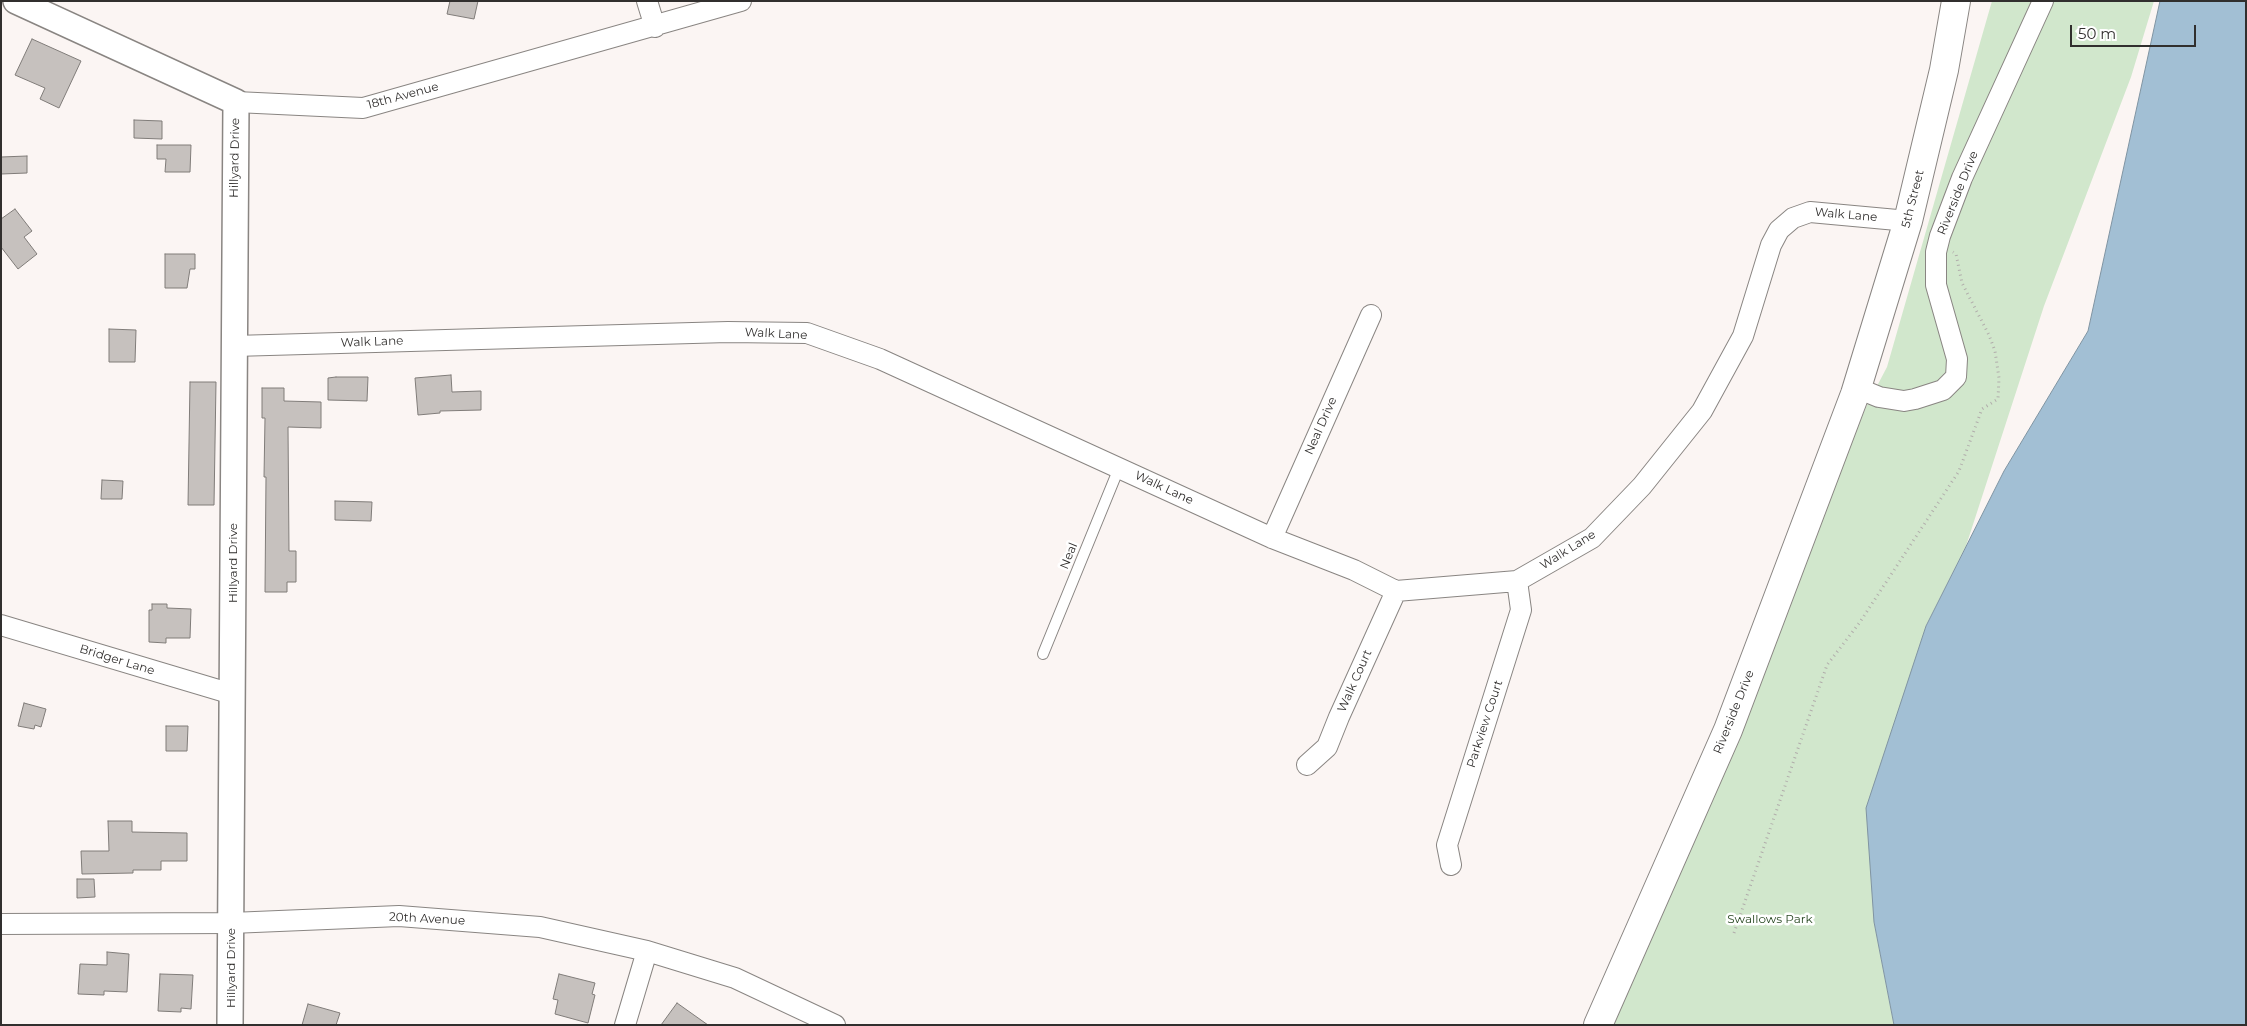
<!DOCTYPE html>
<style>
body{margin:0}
#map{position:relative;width:2247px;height:1026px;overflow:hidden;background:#fbf5f3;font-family:Montserrat,sans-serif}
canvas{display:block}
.frame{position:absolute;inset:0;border:2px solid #312f2e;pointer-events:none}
.scale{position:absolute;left:2070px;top:25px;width:126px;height:22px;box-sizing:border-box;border:2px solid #312f2e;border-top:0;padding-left:6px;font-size:15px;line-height:18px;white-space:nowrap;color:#312f2e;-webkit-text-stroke:4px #fff;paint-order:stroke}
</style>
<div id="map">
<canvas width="2247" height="1026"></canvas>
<div class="frame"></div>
<div class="scale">50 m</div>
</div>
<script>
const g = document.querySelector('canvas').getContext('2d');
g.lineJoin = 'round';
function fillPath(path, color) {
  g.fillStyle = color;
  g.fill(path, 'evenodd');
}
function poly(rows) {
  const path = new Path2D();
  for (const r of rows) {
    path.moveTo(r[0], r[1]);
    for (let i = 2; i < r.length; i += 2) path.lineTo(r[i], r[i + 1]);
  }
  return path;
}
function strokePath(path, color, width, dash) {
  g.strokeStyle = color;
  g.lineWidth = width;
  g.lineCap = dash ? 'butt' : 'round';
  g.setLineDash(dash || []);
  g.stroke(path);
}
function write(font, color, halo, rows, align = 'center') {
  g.font = font + ' Montserrat,sans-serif';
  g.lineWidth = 5;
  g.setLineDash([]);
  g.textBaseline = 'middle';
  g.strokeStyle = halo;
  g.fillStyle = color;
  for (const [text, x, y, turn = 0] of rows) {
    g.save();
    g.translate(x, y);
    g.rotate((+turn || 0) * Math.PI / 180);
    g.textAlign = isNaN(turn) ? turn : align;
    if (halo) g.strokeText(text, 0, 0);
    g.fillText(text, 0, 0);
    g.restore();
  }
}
fillPath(poly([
 [1992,1,2154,1,2131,77,2044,306,1966,546,1926,626,1874,922,1894,1025,1614,1025,1866,407,1887,367]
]), '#d1e7cc');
const water = poly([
 [2160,1,2246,1,2246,1025,1894,1025,1874,922,1866,808,1926,626,2004,471,2088,331,2160,1]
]);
fillPath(water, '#a2bfd4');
strokePath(water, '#8094a2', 1);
const building = poly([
 [450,1,478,1,474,19,447,14,450,1],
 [32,39,81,61,59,108,40,99,45,88,15,75,32,39],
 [134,120,162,121,162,139,134,138,134,120],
 [157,145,191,145,190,172,165,172,166,159,157,159,157,145],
 [27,156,27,173,1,174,1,157,27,156],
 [15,209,32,231,24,237,37,254,18,269,1,247,1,219,15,209],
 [165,254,195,254,195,269,190,269,187,288,165,288,165,254],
 [109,329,136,330,135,362,109,362,109,329],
 [451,375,452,392,481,391,481,410,440,411,440,413,418,415,415,378,451,375],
 [336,377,368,377,367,401,328,400,328,378,336,377],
 [190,382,216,382,214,505,188,505,190,382],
 [262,388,284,388,284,401,321,402,321,428,288,427,289,551,296,551,296,582,287,582,287,592,265,592,266,477,264,477,265,418,262,418,262,388],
 [102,480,123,481,122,499,101,499,102,480],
 [335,501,372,502,371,521,335,520,335,501],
 [152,604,167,604,167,608,191,609,190,638,166,638,166,643,149,642,149,610,152,610,152,604],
 [24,703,46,709,41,727,35,725,34,729,18,726,24,703],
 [166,726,188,726,187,751,166,751,166,726],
 [108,821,132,821,132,832,187,833,187,861,161,861,161,870,133,870,133,873,82,874,81,851,109,851,108,821],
 [77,879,94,879,95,897,77,898,77,879],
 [107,952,129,954,127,992,104,991,104,995,78,994,80,964,107,965,107,952],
 [160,974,193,975,191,1009,181,1008,181,1012,158,1011,160,974],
 [559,974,595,983,592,994,595,995,588,1023,555,1014,558,1000,553,999,559,974],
 [677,1003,708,1025,661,1025,677,1003],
 [308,1004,340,1013,336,1025,302,1025,308,1004]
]);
fillPath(building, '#c6c1be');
strokePath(building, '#807c79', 1);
const service = poly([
 [1043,654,1119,468]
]);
const minor = poly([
 [647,1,655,27],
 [236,102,363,108,741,1],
 [234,346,728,332,807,333,880,359,1272,538,1354,570,1396,591,1517,581,1592,538,1642,486,1702,411,1743,336,1771,245,1779,230,1793,218,1810,212,1908,221],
 [1857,388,1879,397,1904,401,1915,399,1943,390,1956,377,1957,359,1936,285,1936,252,1940,236,1962,178,2043,1],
 [1272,538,1371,315],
 [1,625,232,694],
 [1307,765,1327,747,1339,717,1396,591],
 [1451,865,1447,845,1521,610,1517,581],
 [1,924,231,923,399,916,540,927,647,951,735,978,835,1025],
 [625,1025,647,951]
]);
const tertiary = poly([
 [16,1,236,102,230,1025]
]);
const secondary = poly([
 [1598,1025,1728,730,1855,394,1908,221,1944,70,1956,1]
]);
strokePath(service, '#898582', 12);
strokePath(minor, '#898582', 22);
strokePath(tertiary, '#898582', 28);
strokePath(secondary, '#898582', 30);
strokePath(poly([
 [1734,933,1827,665,1860,622,1959,471,1982,409,1998,399,1999,378,1995,351,1989,335,1962,283,1956,254,1953,252]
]), '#b1adab', 3, [1, 4]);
strokePath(service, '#fff', 10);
strokePath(minor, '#fff', 20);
strokePath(tertiary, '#fff', 25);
strokePath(secondary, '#fff', 28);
write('12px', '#312f2e', '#fff', [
 ["18th Avenue",403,96,-15],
 ["Hillyard Drive",235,158,-89],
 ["Riverside Drive",1958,193,-68],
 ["5th Street",1913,199,-76],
 ["Walk Lane",1846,215,5],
 ["Walk Lane",776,334,3],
 ["Walk Lane",372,342,-2],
 ["Neal Drive",1321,426,-66],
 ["Walk Lane",1164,488,25],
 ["Walk Lane",1568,550,-32],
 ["Neal",1069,556,-68],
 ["Hillyard Drive",233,563,-90],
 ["Bridger Lane",117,660,17],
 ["Walk Court",1355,681,-66],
 ["Riverside Drive",1734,712,-68],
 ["Parkview Court",1485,724,-72],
 ["20th Avenue",427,919,3],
 ["Hillyard Drive",231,968,-90]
]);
write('12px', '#294923', '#fff', [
 ["Swallows Park",1770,919]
]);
</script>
